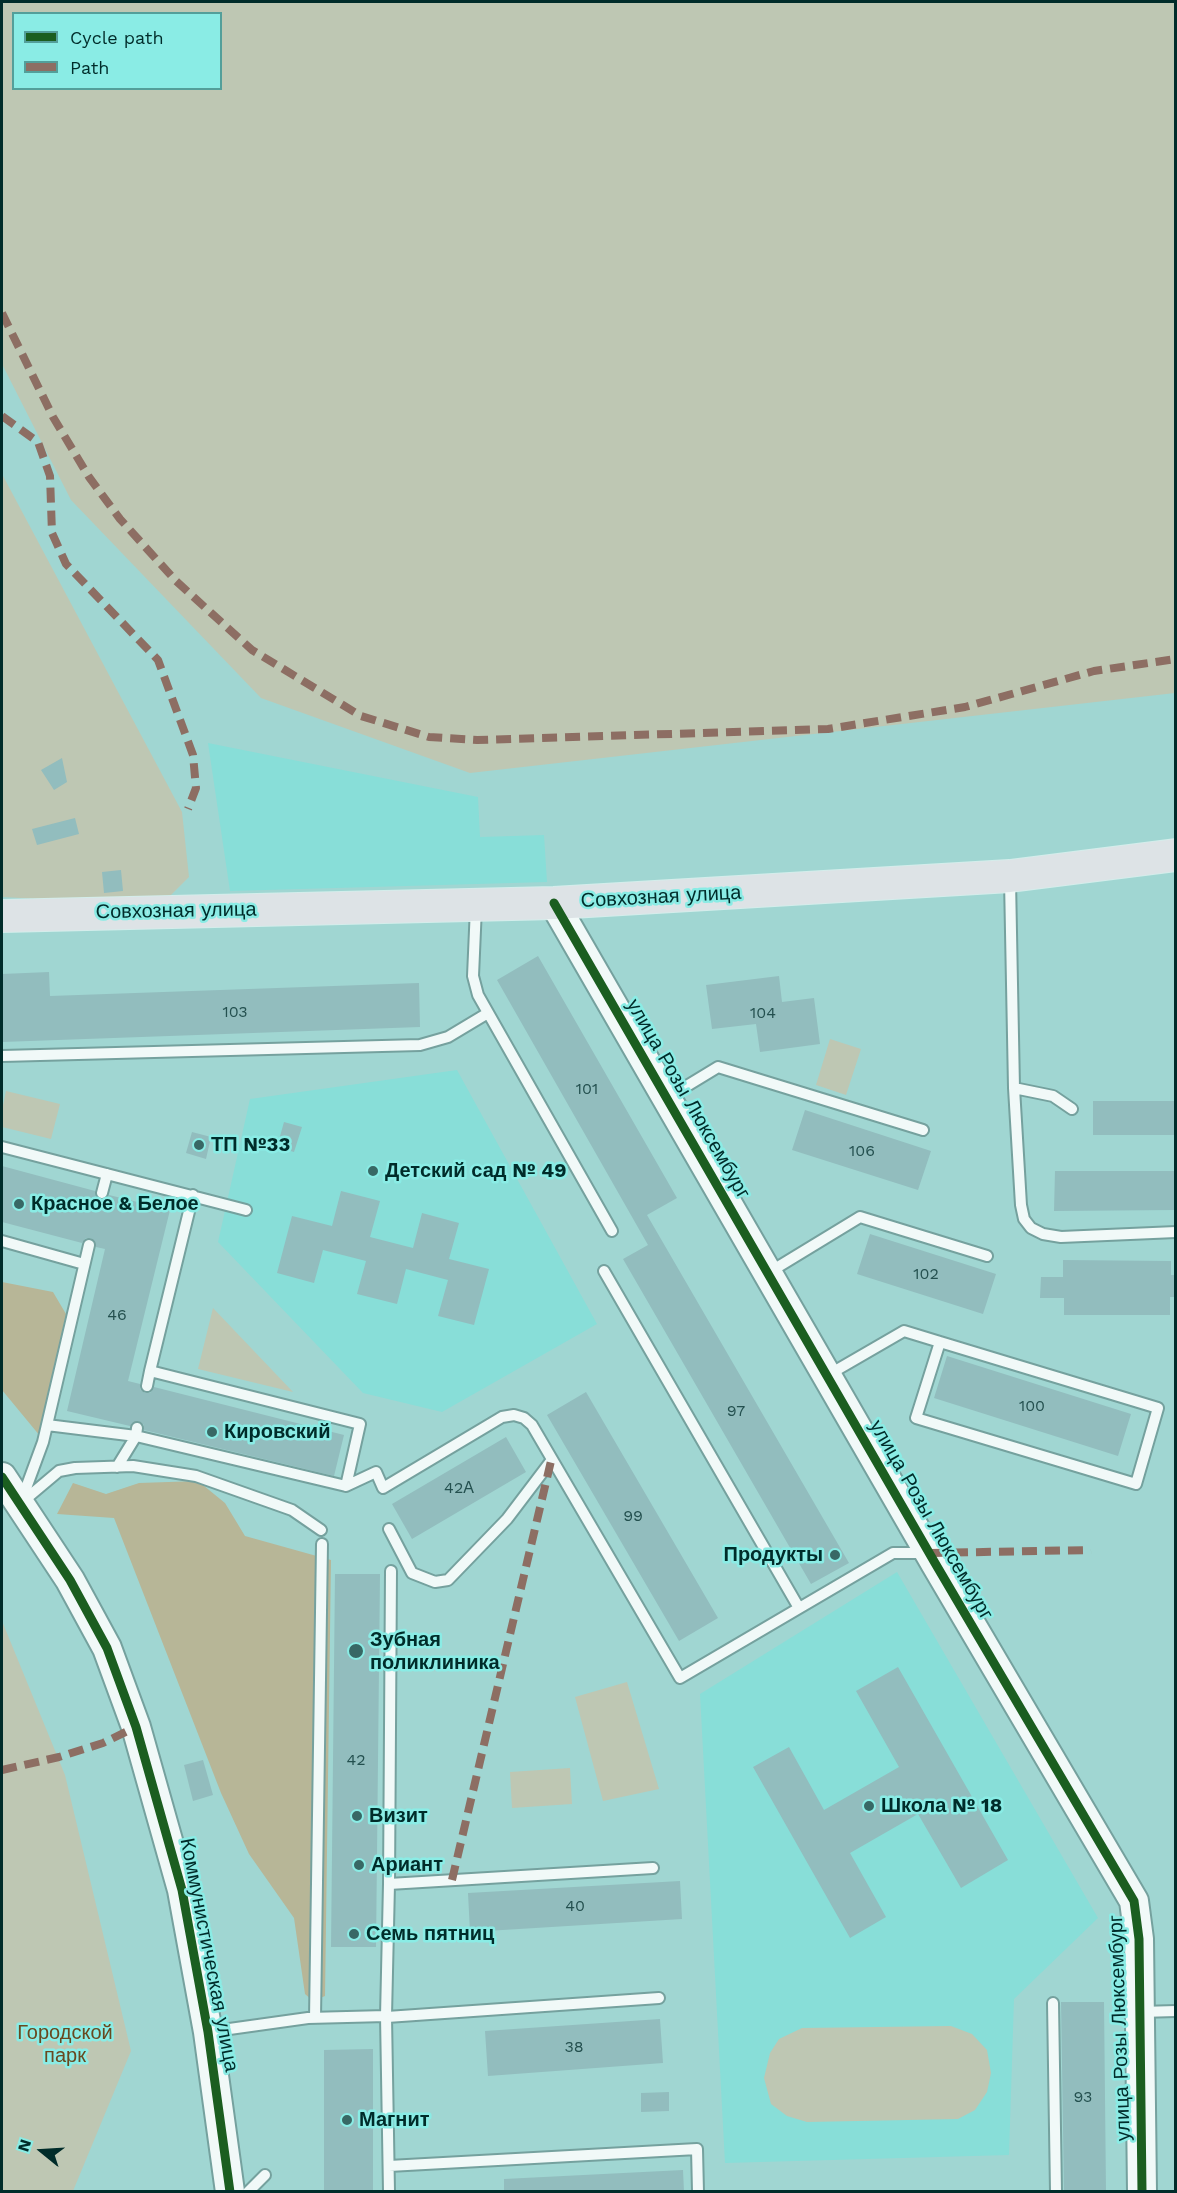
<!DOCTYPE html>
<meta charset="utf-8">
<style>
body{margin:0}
#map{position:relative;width:1177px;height:2193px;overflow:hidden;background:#a0d6d2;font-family:"Work Sans",sans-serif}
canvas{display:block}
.frame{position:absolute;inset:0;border:3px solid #002c2a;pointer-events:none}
.legend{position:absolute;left:12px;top:12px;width:210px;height:78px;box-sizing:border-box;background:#8aece5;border:2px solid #539f9a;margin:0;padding:8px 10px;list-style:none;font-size:18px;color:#002c2a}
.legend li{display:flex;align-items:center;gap:12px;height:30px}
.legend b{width:30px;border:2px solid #539f9a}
.north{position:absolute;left:12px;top:2121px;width:60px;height:60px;-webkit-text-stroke:4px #8aece5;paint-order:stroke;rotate:288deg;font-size:16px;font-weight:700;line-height:24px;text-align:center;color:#002c2a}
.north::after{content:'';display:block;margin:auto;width:21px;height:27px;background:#002c2a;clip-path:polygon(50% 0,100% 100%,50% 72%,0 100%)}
</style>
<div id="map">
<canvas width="1177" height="2193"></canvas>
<div class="frame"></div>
<ul class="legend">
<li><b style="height:8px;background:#1b5e20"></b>Cycle path</li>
<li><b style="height:8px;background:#8d6e63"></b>Path</li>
</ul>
<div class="north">N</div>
</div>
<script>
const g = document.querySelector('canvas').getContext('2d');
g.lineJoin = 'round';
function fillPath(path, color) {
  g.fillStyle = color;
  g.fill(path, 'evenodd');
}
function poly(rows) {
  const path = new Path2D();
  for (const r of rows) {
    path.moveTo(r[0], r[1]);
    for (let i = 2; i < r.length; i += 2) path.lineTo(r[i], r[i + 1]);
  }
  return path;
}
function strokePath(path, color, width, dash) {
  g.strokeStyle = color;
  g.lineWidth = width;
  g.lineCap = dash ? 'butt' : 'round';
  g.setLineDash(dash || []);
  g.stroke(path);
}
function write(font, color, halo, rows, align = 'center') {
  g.font = font + ' "Work Sans",sans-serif';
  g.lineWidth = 5;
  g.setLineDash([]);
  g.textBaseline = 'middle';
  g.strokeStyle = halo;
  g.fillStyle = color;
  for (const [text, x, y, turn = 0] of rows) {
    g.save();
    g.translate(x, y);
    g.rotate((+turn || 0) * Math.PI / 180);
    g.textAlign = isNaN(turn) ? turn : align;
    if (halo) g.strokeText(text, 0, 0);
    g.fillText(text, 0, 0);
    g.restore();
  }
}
fillPath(poly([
 [208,743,478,797,480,837,544,835,547,882,230,891],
 [457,1070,597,1324,442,1412,363,1393,218,1242,250,1099],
 [897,1572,1098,1918,1014,1999,1009,2155,725,2163,700,1694]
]), '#88ded8');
fillPath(poly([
 [2,2,1175,2,1175,693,470,773,261,698,71,500,2,364],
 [14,14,220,14,220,88,14,88],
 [2,474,182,812,189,877,168,898,58,900,2,897],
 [830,1039,861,1049,846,1095,816,1085],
 [6,1091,60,1104,51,1139,2,1127,2,1110],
 [213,1308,293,1392,198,1369],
 [2,1621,65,1775,131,2051,73,2191,2,2191],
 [627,1682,659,1789,603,1801,575,1697],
 [570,1768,572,1804,512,1808,510,1772],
 [951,2026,972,2034,987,2050,991,2073,987,2092,975,2110,958,2119,807,2122,787,2116,771,2104,764,2078,770,2053,779,2039,802,2028]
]), '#bec7b3');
fillPath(poly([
 [2,1282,53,1292,66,1314,40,1436,2,1390],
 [198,1481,225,1503,245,1536,331,1560,325,1996,313,2001,305,1994,294,1918,249,1854,221,1793,114,1518,57,1514,73,1483,106,1494,139,1483]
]), '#b7b697');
fillPath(poly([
 [62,758,67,782,54,790,41,770],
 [75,818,79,834,37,845,32,829],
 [121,870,123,891,104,893,102,872],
 [538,956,677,1198,647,1215,849,1563,811,1584,623,1259,648,1245,497,980],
 [49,972,50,996,419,983,420,1027,2,1042,2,974],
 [779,976,782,1002,814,998,820,1044,760,1052,756,1024,712,1029,706,985],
 [1093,1101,1176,1101,1176,1135,1093,1135],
 [805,1110,931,1151,918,1190,792,1150],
 [284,1122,302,1127,294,1152,277,1147],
 [192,1132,211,1137,206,1159,186,1153],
 [2,1166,95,1191,96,1198,101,1200,109,1195,170,1210,128,1381,140,1384,140,1389,145,1393,150,1393,154,1387,344,1435,334,1476,144,1430,144,1425,138,1421,130,1426,67,1411,105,1249,96,1247,91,1238,86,1238,82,1243,2,1222],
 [1055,1171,1176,1171,1176,1210,1054,1211],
 [341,1191,380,1201,370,1237,413,1248,422,1213,459,1223,449,1259,489,1269,474,1325,438,1316,448,1280,406,1269,397,1304,357,1294,366,1261,323,1250,314,1283,277,1273,292,1216,332,1226],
 [870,1234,996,1274,983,1314,857,1274],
 [1063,1260,1171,1261,1171,1275,1176,1275,1176,1297,1170,1297,1170,1315,1064,1315,1064,1298,1040,1298,1041,1277,1063,1277],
 [947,1356,1131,1414,1118,1456,934,1398],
 [586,1392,718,1618,679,1641,547,1415],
 [506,1437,526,1472,412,1539,392,1504],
 [335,1574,380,1574,376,1947,331,1947],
 [898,1667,1008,1860,961,1888,918,1814,850,1853,886,1917,850,1938,753,1767,789,1747,824,1810,899,1767,856,1691],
 [203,1760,213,1795,193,1801,184,1765],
 [680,1881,682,1919,470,1932,468,1893],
 [1061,2002,1104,2002,1106,2192,1064,2192],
 [660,2019,663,2063,488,2076,485,2031],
 [373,2049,373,2192,324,2192,324,2050],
 [669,2092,669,2111,641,2112,641,2093],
 [683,2170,684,2192,504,2192,504,2179]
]), '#92bdbe');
const lane = poly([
 [1010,880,1014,1088,1021,1205,1024,1219,1031,1228,1043,1234,1061,1237,1176,1232],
 [476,907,473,976,478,995,612,1231],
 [2,1056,420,1045,448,1037,488,1013],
 [1014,1088,1053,1096,1072,1109],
 [667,1098,718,1067,923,1130],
 [2,1147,246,1210],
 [102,1193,107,1174],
 [193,1195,150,1371,360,1424,346,1486,376,1472,383,1488,502,1417,514,1415,524,1418,532,1425,680,1678,893,1553,926,1553],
 [2,1241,84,1264],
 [604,1271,799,1608],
 [768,1273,860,1217,987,1256],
 [828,1375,904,1331,940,1342,1158,1408,1136,1484,916,1418,940,1342],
 [147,1386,150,1371],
 [47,1425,136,1436,346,1486],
 [117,1467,136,1436,137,1428],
 [22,1499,43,1442,89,1245],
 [21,1503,59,1471,75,1468,133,1466,196,1476,292,1510,321,1530],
 [389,1529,412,1573,435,1582,448,1580,507,1519,551,1461],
 [391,1571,389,1884,653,1868],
 [1053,2003,1056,2192],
 [1140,2012,1176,2011],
 [387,2017,659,1998],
 [315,2018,322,1544],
 [208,2032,308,2018,386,2016],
 [389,2166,697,2149,698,2192],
 [248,2192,265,2175],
 [389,2192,386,2016,389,1884]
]);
const secondary = poly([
 [554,903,935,1563,1134,1901,1139,1939,1142,2192],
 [2,1477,70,1580,107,1648,136,1727,182,1890,208,2032,230,2192]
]);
const primary = poly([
 [2,916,554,903,1010,876,1176,855]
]);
strokePath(lane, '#75a19e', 14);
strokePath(secondary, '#75a19e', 32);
strokePath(primary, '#d4edeb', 34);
strokePath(lane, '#f1f9f8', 10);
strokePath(secondary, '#f1f9f8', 28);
strokePath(primary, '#dde3e6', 32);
strokePath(poly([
 [2,313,53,417,89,477,120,519,176,581,252,650,361,716,429,737,477,740,828,729,965,707,1094,671,1176,659],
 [2,416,38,442,50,476,52,533,66,564,158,660,193,755,196,788,188,809],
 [930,1553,1091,1550],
 [2,1770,59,1757,103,1743,136,1727],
 [452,1880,551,1461]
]), '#8d6e63', 8, [15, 8]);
strokePath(poly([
 [554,903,935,1563,1134,1901,1139,1939,1142,2192],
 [2,1477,70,1580,107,1648,136,1727,182,1890,208,2032,230,2192]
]), '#1b5e20', 9);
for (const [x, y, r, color] of [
 [199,1145,6,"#386865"],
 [373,1171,6,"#386865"],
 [19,1204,6,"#386865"],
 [212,1432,6,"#386865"],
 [835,1555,6,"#386865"],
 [356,1651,8,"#386865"],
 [869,1806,6,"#386865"],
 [357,1816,6,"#386865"],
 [359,1865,6,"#386865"],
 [354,1934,6,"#386865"],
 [347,2120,6,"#386865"]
]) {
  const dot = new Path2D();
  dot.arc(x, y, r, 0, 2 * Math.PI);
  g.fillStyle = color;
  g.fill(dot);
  strokePath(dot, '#8aece5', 2);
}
write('16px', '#24504f', null, [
 ["103",235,1012],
 ["104",763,1013],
 ["101",587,1089],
 ["106",862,1151],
 ["102",926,1274],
 ["46",117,1315],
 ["100",1032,1406],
 ["97",736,1411],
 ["42А",459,1488],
 ["99",633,1516],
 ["42",356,1760],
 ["40",575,1906],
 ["38",574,2047],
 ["93",1083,2097]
]);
write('20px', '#002c2a', '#8aece5', [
 ["Совхозная улица",661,897,-3],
 ["Совхозная улица",176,911,-1],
 ["улица Розы Люксембург",688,1099,60],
 ["улица Розы Люксембург",931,1520,60],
 ["Коммунистическая улица",209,1955,79],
 ["улица Розы Люксембург",1120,2028,-92]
]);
write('bold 20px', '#002c2a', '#8aece5', [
 ["ТП №33",211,1145],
 ["Детский сад № 49",385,1171],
 ["Красное & Белое",31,1204],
 ["Кировский",224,1432],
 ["Продукты",823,1555,"right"],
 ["Зубная",370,1640],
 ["поликлиника",370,1663],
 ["Школа № 18",881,1806],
 ["Визит",369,1816],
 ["Ариант",371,1865],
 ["Семь пятниц",366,1934],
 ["Магнит",359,2120]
], 'left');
write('20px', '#69481f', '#8aece5', [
 ["Городской",65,2033],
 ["парк",65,2056]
]);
</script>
